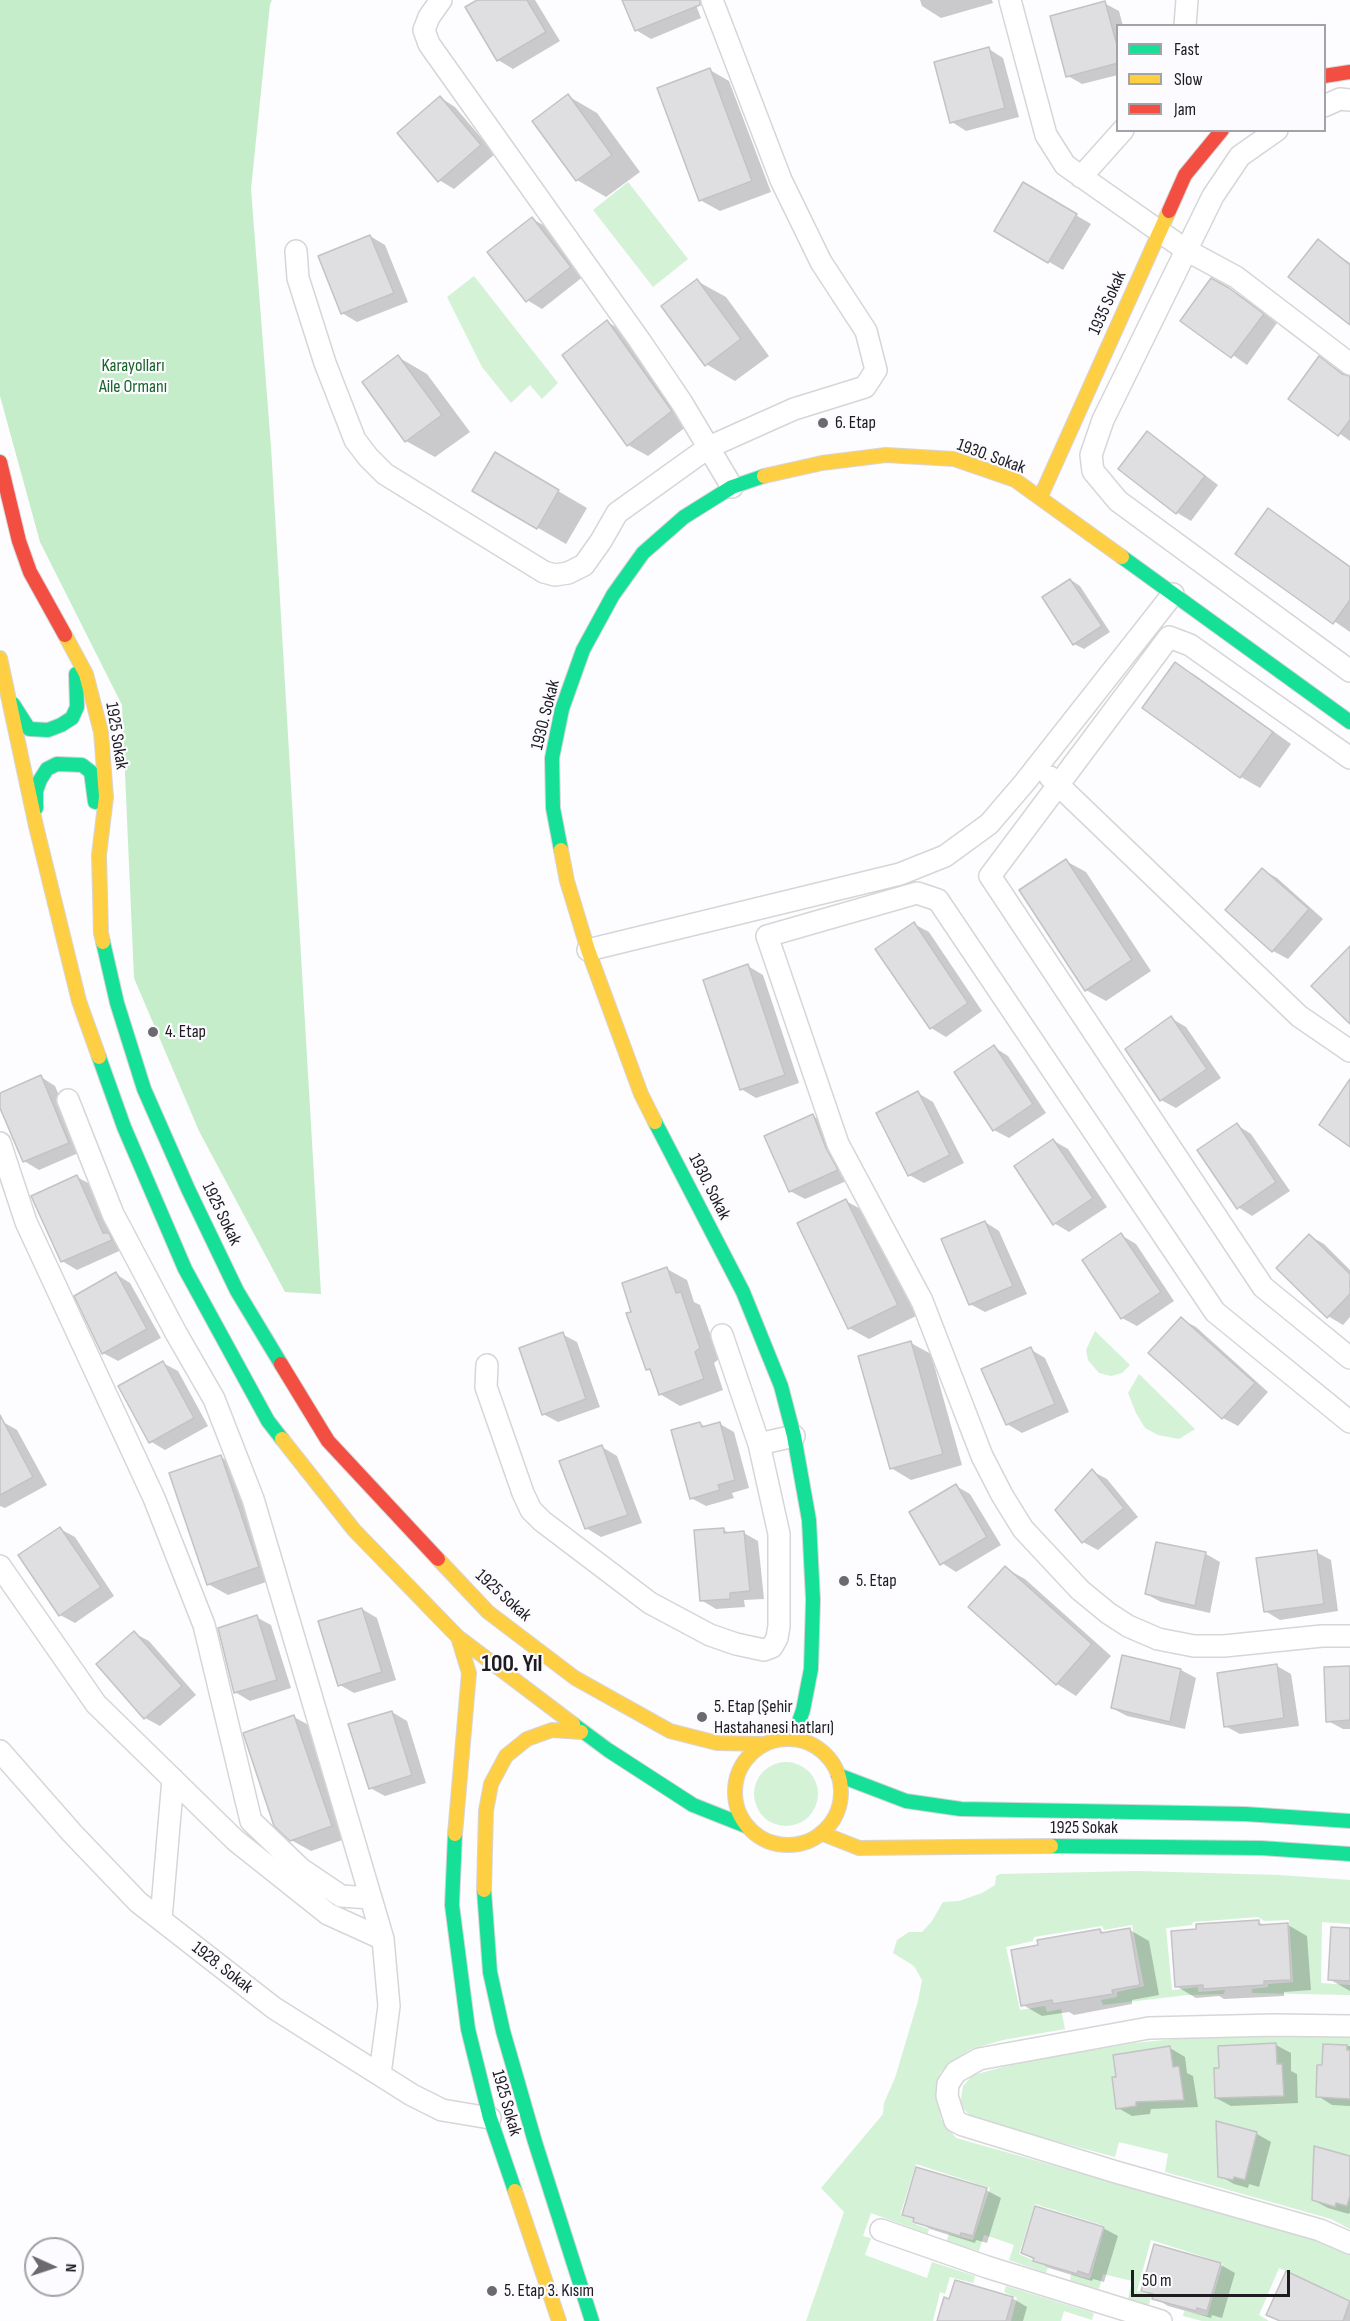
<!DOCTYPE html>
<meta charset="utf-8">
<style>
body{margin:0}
#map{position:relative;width:1350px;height:2321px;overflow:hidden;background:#fdfcfe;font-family:"Sofia Sans Condensed",sans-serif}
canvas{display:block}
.legend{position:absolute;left:1116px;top:24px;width:210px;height:108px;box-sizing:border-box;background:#fcfbff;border:2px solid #a3a2a6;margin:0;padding:8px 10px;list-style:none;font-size:18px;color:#1e1c20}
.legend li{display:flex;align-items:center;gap:12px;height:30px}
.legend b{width:30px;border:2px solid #a3a2a6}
.north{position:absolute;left:24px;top:2237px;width:60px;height:60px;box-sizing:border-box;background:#fcfbff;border:2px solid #a3a2a6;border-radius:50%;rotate:93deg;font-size:16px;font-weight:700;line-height:24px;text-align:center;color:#1e1c20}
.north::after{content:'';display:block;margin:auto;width:21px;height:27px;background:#6c6a6e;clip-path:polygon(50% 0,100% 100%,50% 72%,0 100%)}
.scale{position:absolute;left:1131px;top:2270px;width:159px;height:27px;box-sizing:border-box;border:3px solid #1e1c20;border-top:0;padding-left:8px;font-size:18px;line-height:21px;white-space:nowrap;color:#1e1c20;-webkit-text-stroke:4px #fcfbff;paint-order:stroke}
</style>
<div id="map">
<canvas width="1350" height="2321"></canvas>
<ul class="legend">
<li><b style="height:8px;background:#16e098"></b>Fast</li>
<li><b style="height:8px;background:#ffcf43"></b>Slow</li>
<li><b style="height:8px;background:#f24e42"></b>Jam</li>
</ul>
<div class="north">N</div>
<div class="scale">50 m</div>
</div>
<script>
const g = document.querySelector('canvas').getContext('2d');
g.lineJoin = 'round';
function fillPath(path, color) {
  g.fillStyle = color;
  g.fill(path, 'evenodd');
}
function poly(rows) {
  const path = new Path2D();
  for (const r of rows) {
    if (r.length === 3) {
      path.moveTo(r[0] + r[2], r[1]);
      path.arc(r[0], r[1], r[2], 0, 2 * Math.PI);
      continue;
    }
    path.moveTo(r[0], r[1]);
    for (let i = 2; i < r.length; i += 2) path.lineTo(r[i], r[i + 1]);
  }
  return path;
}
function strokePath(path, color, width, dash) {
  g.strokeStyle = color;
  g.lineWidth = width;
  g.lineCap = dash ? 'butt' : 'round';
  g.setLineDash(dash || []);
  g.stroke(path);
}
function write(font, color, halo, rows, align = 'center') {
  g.font = font + ' "Sofia Sans Condensed",sans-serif';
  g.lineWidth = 4.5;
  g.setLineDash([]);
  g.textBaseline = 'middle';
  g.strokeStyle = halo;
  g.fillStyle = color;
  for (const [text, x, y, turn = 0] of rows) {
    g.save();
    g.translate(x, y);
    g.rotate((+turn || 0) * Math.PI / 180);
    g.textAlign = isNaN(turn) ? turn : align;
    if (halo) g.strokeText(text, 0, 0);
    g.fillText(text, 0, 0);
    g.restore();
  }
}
fillPath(poly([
 [628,182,688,259,653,287,593,210],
 [474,276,558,383,542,399,530,385,511,403,482,367,447,297],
 [1095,1331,1130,1365,1122,1373,1111,1376,1099,1373,1088,1360,1086,1350],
 [1139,1374,1195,1429,1179,1439,1158,1435,1145,1428,1136,1413,1128,1393],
 [786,1794,32],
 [1137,1871,1279,1875,1350,1880,1350,1924,1322,1922,1321,1983,1350,1985,1350,1995,1252,1993,1252,1989,1268,1987,1268,1984,1293,1982,1289,1920,1264,1921,1258,1917,1193,1922,1192,1925,1166,1928,1172,1990,1198,1987,1198,1992,1225,1990,1224,1994,1187,1995,1103,2005,1101,2000,1117,1997,1117,1992,1144,1986,1132,1925,1104,1930,1102,1926,1034,1937,1033,1941,1006,1947,1020,2010,1045,2006,1047,2012,1061,2009,1065,2029,1003,2040,971,2049,951,2062,940,2073,936,2087,941,2119,956,2138,1318,2240,1332,2246,1350,2255,1350,2300,1279,2268,1259,2315,1269,2321,1202,2321,1183,2316,1184,2311,1207,2316,1223,2263,1151,2240,1137,2291,1151,2295,1149,2305,1128,2299,1132,2281,1103,2274,1099,2289,1070,2281,1071,2274,1090,2279,1105,2226,1035,2204,1019,2254,1048,2267,1046,2273,1009,2260,1014,2245,994,2238,984,2235,979,2251,946,2242,949,2234,973,2240,990,2188,916,2164,900,2215,913,2219,912,2223,929,2229,928,2234,871,2213,863,2236,871,2238,865,2255,927,2278,932,2262,975,2276,973,2283,950,2277,945,2294,940,2292,933,2321,806,2321,844,2212,821,2188,883,2114,884,2103,895,2078,918,2001,922,1980,914,1966,893,1953,897,1940,909,1932,922,1932,932,1921,943,1902,959,1901,982,1893,995,1885,996,1876,1000,1874],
 [1215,2035,1350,2035,1350,2229,1331,2219,1165,2172,1168,2154,1119,2142,1115,2157,973,2119,960,2105,963,2086,973,2075,1022,2062,1134,2043],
 [1006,2286,1094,2313,1092,2320,1064,2311,1061,2321,1011,2321,1017,2298,1004,2292]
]), '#d3f2d6');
fillPath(poly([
 [0,0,272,0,270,4,251,189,271,447,321,1294,285,1292,199,1131,134,978,122,705,40,542,0,396]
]), '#c5edca');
fillPath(poly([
 [480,0,535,0,560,41,513,69,498,60],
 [624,0,694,0,701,18,651,39,636,30],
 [920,0,992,0,993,3,941,18,922,6],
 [1104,3,1119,11,1123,26,1118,26,1118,75,1082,84,1068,76],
 [989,49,1003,58,1019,117,966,131,952,122],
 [710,70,729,81,771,192,720,211,700,200],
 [568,96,597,113,640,172,606,197,577,180],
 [441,98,455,107,495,154,454,189,439,180],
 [1023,184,1091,224,1063,270,996,231],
 [532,219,547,227,584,276,542,309,527,300],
 [370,236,385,245,408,302,357,322,342,313],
 [1318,241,1350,263,1350,322],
 [1212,280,1244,298,1277,323,1247,365,1183,320],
 [697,281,726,297,769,356,735,381,706,364],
 [607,322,627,333,691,423,648,456,628,445],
 [398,357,427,374,470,432,435,457,406,441],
 [1319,358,1350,377,1350,441,1290,398],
 [1147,433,1162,442,1218,485,1191,521,1176,512],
 [495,454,587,508,566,544,474,491],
 [1269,510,1288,522,1350,566,1350,632,1237,554],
 [1071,580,1080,586,1110,632,1084,649,1074,644],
 [1175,664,1195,675,1291,744,1260,788,1241,777],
 [1066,861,1086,872,1151,971,1106,1001,1086,990],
 [1263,870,1277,878,1323,919,1288,959,1273,951,1227,910],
 [914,924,929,932,982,1011,946,1037,931,1028],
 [748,966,763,975,799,1083,756,1098,741,1089],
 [1171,1018,1186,1027,1221,1078,1176,1108,1161,1100],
 [994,1047,1008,1056,1046,1113,1009,1138,994,1130],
 [41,1077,55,1086,83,1151,39,1170,24,1161,0,1104,0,1094],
 [918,1093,933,1102,964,1163,924,1183,909,1175],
 [813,1116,828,1124,851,1179,805,1199,790,1191],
 [1237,1125,1251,1134,1290,1191,1252,1216,1238,1207],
 [1054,1141,1068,1149,1107,1207,1069,1232,1054,1223],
 [77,1177,92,1185,126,1248,77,1270,62,1261],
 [846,1201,866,1212,916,1316,869,1339,849,1328],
 [985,1222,999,1231,1027,1294,985,1312,970,1304],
 [1121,1235,1136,1244,1174,1301,1137,1326,1122,1318],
 [1310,1236,1324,1244,1350,1270,1350,1317,1343,1325,1328,1316],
 [667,1269,687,1280,694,1302,700,1305,719,1359,714,1363,723,1390,680,1406,660,1394,652,1372,647,1369,633,1313],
 [116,1274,130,1283,161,1338,118,1361,103,1353],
 [1181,1319,1196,1327,1268,1392,1238,1426,1223,1418],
 [562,1334,577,1342,600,1407,558,1422,543,1414],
 [911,1343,931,1354,962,1465,911,1480,891,1468],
 [1030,1349,1045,1358,1069,1412,1022,1433,1007,1424],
 [163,1363,178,1371,208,1426,165,1450,150,1441],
 [3,1422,17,1430,47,1485,5,1508,0,1506,0,1423],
 [700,1424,706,1427,720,1424,734,1432,749,1488,732,1493,734,1498,706,1506,691,1498],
 [602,1447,617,1456,642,1523,601,1537,586,1528],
 [221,1457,240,1469,278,1578,228,1595,208,1584],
 [1092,1471,1107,1479,1138,1517,1098,1550,1083,1542],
 [956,1486,970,1494,1001,1545,956,1572,942,1563],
 [60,1529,75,1537,114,1596,75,1623,60,1615],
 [724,1530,731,1534,744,1533,758,1541,764,1599,744,1600,745,1607,716,1609,701,1600],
 [1157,1543,1206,1554,1220,1562,1210,1613,1161,1602,1146,1594],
 [1316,1552,1331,1560,1338,1611,1280,1620,1265,1611],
 [1005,1568,1025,1579,1111,1656,1076,1696,1057,1684],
 [362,1609,377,1618,396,1680,354,1693,340,1685],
 [256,1617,271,1625,291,1688,250,1701,235,1692],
 [134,1633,149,1641,196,1695,160,1726,145,1718,98,1665],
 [1123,1657,1181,1670,1196,1678,1185,1729,1127,1716,1112,1708],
 [1277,1666,1291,1674,1299,1726,1240,1734,1225,1726],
 [1350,1668,1350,1729,1343,1729,1328,1721],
 [392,1712,407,1721,426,1783,385,1796,370,1788],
 [294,1717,314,1728,351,1837,311,1851,291,1840],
 [1258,1922,1266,1926,1288,1925,1307,1936,1311,1990,1284,1992,1284,1996,1224,1999,1219,1996,1196,1998,1176,1986],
 [1100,1930,1106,1934,1130,1930,1149,1941,1159,1995,1132,2000,1132,2004,1074,2015,1069,2012,1042,2016,1023,2005],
 [1350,1930,1350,1991,1329,1979],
 [1276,2045,1291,2053,1291,2071,1297,2074,1298,2103,1231,2106,1216,2098,1221,2069],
 [1324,2045,1350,2046,1350,2106,1332,2105,1318,2096,1323,2067],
 [1170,2048,1185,2057,1187,2073,1193,2076,1198,2107,1151,2109,1150,2114,1132,2116,1118,2108],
 [1257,2134,1271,2142,1259,2187,1249,2184,1248,2188,1234,2184,1220,2176],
 [1350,2158,1350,2212,1349,2214,1328,2208,1313,2200],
 [986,2190,1001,2198,987,2243,976,2240,975,2243,930,2229,904,2214],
 [1103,2228,1118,2236,1104,2282,1093,2279,1092,2281,1049,2268,1022,2253],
 [1155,2246,1221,2265,1235,2273,1222,2318,1212,2315,1211,2318,1168,2306,1142,2290],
 [1286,2273,1350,2303,1350,2321,1280,2321,1268,2314],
 [1012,2298,1027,2307,1023,2321,938,2321,950,2301]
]), '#0003');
const building = poly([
 [477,0,527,0,546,32,497,61,465,7,477,0],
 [622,0,700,0,700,5,635,31,622,0],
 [1105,1,1118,49,1118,63,1066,77,1050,16,1105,1],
 [989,47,1005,108,950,123,934,62,989,47],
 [710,68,752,181,699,201,657,88,710,68],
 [568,94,612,155,576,181,532,121,568,94],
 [440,96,481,145,438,182,397,133,440,96],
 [1023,182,1077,214,1048,263,994,231,1023,182],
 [532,217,571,267,526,302,487,252,532,217],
 [370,235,394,293,341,314,318,256,370,235],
 [1318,239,1350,265,1350,325,1288,277,1318,239],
 [1211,278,1229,288,1264,314,1231,358,1180,321,1211,278],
 [697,279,741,339,705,366,661,306,697,279],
 [607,320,672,411,627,446,562,355,607,320],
 [398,355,442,415,405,442,362,382,398,355],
 [1319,356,1342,374,1350,376,1350,420,1338,436,1288,399,1319,356],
 [1147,431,1205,476,1176,514,1118,469,1147,431],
 [495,452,559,490,537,529,472,491,495,452],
 [1268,508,1350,567,1350,600,1333,624,1235,554,1268,508],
 [1070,579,1102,626,1073,645,1042,597,1070,579],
 [1175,662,1273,732,1240,778,1142,708,1175,662],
 [1066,859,1132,960,1085,991,1019,890,1066,859],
 [1262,868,1309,909,1272,952,1225,910,1262,868],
 [914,922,968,1003,930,1029,875,949,914,922],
 [1350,946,1350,1024,1311,986,1350,946],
 [748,964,785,1075,740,1090,703,980,748,964],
 [1171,1016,1207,1069,1160,1101,1125,1049,1171,1016],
 [994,1045,1033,1104,993,1131,954,1072,994,1045],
 [41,1075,69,1143,23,1162,0,1108,0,1093,41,1075],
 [1350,1079,1350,1147,1319,1125,1350,1079],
 [918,1091,950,1155,908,1176,876,1113,918,1091],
 [813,1114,826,1148,838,1170,789,1192,764,1136,813,1114],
 [1237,1123,1276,1182,1237,1209,1197,1150,1237,1123],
 [1053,1139,1093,1198,1053,1225,1014,1166,1053,1139],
 [77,1175,103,1233,109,1233,112,1240,61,1262,31,1196,77,1175],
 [846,1199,898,1305,848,1329,797,1223,846,1199],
 [985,1221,1013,1286,969,1305,941,1239,985,1221],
 [1121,1233,1161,1292,1121,1319,1082,1260,1121,1233],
 [1309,1234,1350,1274,1350,1294,1327,1318,1276,1268,1309,1234],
 [667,1267,676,1293,681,1292,700,1348,695,1352,704,1379,659,1395,650,1369,646,1370,626,1313,631,1312,622,1283,667,1267],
 [116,1272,147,1329,102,1354,74,1296,116,1272],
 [1181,1317,1255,1383,1222,1419,1148,1353,1181,1317],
 [563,1332,586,1399,542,1415,519,1348,563,1332],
 [911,1341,943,1454,890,1469,858,1356,911,1341],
 [1031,1347,1055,1404,1006,1425,981,1369,1031,1347],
 [163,1361,194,1418,149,1443,118,1386,163,1361],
 [0,1415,33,1477,0,1495,0,1415],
 [700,1422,702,1427,720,1422,735,1480,718,1485,720,1490,690,1499,671,1430,700,1422],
 [602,1445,628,1515,585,1529,559,1461,602,1445],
 [221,1455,259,1567,207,1585,169,1473,221,1455],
 [1092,1469,1124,1508,1082,1543,1055,1510,1092,1469],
 [956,1484,987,1537,940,1565,909,1512,956,1484],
 [60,1527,101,1587,59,1616,18,1555,60,1527],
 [724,1528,724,1533,744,1531,750,1591,730,1593,730,1599,700,1601,694,1530,724,1528],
 [1156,1542,1206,1552,1195,1606,1145,1594,1156,1542],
 [1317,1550,1324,1604,1264,1612,1256,1558,1317,1550],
 [1005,1566,1092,1644,1056,1685,968,1607,1005,1566],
 [362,1608,382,1672,338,1686,318,1621,362,1608],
 [257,1615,277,1680,234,1693,218,1628,257,1615],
 [134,1631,182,1686,144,1719,96,1664,134,1631],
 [1122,1655,1181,1669,1170,1722,1111,1708,1122,1655],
 [1277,1664,1284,1718,1224,1727,1217,1673,1277,1664],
 [1350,1666,1350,1720,1326,1722,1324,1667,1350,1666],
 [392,1711,412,1775,369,1789,348,1724,392,1711],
 [294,1715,332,1826,290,1841,274,1826,243,1733,294,1715],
 [1259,1920,1259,1925,1288,1923,1291,1980,1264,1981,1264,1985,1203,1989,1203,1985,1175,1987,1171,1931,1196,1929,1196,1924,1259,1920],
 [1331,1927,1350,1928,1350,1981,1328,1980,1331,1927],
 [1130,1928,1140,1985,1112,1990,1113,1994,1053,2004,1052,2000,1021,2006,1011,1950,1038,1945,1037,1940,1100,1929,1101,1933,1130,1928],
 [1276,2043,1277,2064,1282,2064,1284,2096,1215,2098,1214,2068,1219,2068,1218,2046,1276,2043],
 [1323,2044,1347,2045,1347,2050,1350,2050,1350,2099,1316,2097,1317,2065,1322,2065,1323,2044],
 [1170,2046,1173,2067,1179,2066,1184,2100,1136,2102,1136,2106,1116,2109,1112,2077,1116,2077,1113,2055,1170,2046],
 [1216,2121,1257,2132,1245,2180,1234,2177,1233,2180,1218,2177,1216,2121],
 [1314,2146,1350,2156,1350,2196,1347,2206,1336,2203,1335,2207,1312,2200,1314,2146],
 [916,2167,987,2188,973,2236,961,2233,960,2236,913,2222,914,2218,902,2215,916,2167],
 [1035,2206,1104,2227,1089,2275,1078,2271,1077,2274,1033,2261,1034,2258,1021,2253,1035,2206],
 [1154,2244,1221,2263,1207,2311,1197,2308,1196,2311,1152,2299,1153,2294,1141,2291,1154,2244],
 [1286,2271,1350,2301,1343,2321,1280,2321,1266,2315,1286,2271],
 [955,2280,1013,2297,1006,2321,937,2321,944,2297,949,2299,955,2280]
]);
fillPath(building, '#dfdee1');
strokePath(building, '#c3c2c4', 1.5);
const street = poly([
 [441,0,429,17,424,30,429,44,640,341,682,403,732,487],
 [1010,0,1046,135,1065,165,1186,250,1236,277,1350,364],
 [1185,26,1187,0],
 [1324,106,1340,99,1350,100],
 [1277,130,1240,156,1213,196,1103,420,1091,455,1093,471,1118,501,1350,671],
 [1081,177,1123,130],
 [296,251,298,278,325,363,355,440,368,457,385,474,544,572,555,575,568,573,584,565,601,541,617,513,709,447,794,409,865,387,876,370,866,331,821,262,781,180,712,0],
 [1350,758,1190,645,1169,637,990,876,1263,1287,1350,1358],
 [1050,777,1299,1016,1350,1051],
 [588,950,900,874,945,856,989,824,1025,782,1173,594],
 [68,1100,113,1214,176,1333,214,1399,253,1499,383,1939,389,2006,380,2074],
 [0,1143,26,1222,154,1498,204,1625,251,1821,301,1869,341,1896,371,1898],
 [487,1365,486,1387,523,1493,531,1510,542,1521,650,1603,710,1635,736,1644,764,1650,772,1647,777,1638,779,1626,779,1534,759,1444,722,1335],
 [1350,1422,1215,1312,938,900,917,893,767,936,838,1144,922,1301,982,1456,1002,1495,1023,1529,1080,1590,1108,1613,1128,1626,1158,1639,1194,1646,1224,1646,1322,1636,1350,1636],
 [759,1444,794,1436],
 [0,1566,96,1704,235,1840,328,1914,383,1939],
 [0,1751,72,1833,138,1902,274,2008,412,2095,442,2110,490,2118],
 [161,1919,173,1779],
 [1350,2026,1274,2025,1149,2028,979,2059,956,2072,948,2084,947,2096,955,2121,963,2125,1116,2172,1320,2230,1350,2243],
 [881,2230,987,2267,1161,2321]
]);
const fast = poly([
 [1122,557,1350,722],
 [13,704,29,729,48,730,61,725,72,718,77,707,76,674],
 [36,808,36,791,40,780,47,769,57,764,82,765,91,772,95,802],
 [561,850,553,808,552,758,562,709,583,650,613,595,643,553,684,517,732,487,764,476],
 [103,942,117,1003,144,1089,188,1189,237,1291,281,1364],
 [99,1057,124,1127,185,1269,268,1421,282,1439],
 [655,1122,743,1292,781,1386,794,1436,809,1520,813,1600,811,1669,803,1710,793,1739],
 [573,1724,608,1750,693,1805,746,1826],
 [838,1775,906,1801,961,1809,1245,1814,1350,1821],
 [455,1834,452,1905,468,2029,490,2118,515,2191],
 [1051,1846,1261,1848,1350,1854],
 [484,1890,490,1972,503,2031,535,2142,592,2321]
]);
const slow = poly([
 [764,476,822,463,886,455,954,459,1015,480,1122,557],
 [1040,498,1169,211],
 [65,635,86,674,101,732,106,797,99,855,101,933,103,942],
 [0,658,36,826,79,1001,99,1057],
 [561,850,567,881,588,950,641,1094,655,1122],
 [282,1439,354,1530,458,1637,573,1724],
 [438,1559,488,1612,575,1678,670,1731,717,1743,765,1744],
 [788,1792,53],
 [821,1833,859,1848,1051,1846],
 [455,1834,469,1673,458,1637],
 [484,1890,486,1811,491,1784,506,1756,527,1739,552,1730,581,1732],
 [515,2191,559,2321]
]);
const jam = poly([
 [1324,76,1350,72],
 [1169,211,1185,175,1222,130],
 [0,462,19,541,30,572,65,635],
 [281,1364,328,1441,438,1559]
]);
strokePath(street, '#d6d5d8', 24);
strokePath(fast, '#d6d5d8', 16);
strokePath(slow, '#d6d5d8', 16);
strokePath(jam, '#d6d5d8', 16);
strokePath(street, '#fff', 21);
strokePath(fast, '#16e098', 14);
strokePath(slow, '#ffcf43', 14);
strokePath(jam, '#f24e42', 14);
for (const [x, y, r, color] of [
 [823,423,6,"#6c6a6e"],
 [153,1032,6,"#6c6a6e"],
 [844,1581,6,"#6c6a6e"],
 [702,1717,6,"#6c6a6e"],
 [492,2291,6,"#6c6a6e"]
]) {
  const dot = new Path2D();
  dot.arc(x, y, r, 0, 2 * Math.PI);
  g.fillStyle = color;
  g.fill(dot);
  strokePath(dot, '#fcfbff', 2);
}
write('18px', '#1e1c20', '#fcfbff', [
 ["1935 Sokak",1108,303,-66],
 ["1930. Sokak",991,457,20],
 ["1930. Sokak",546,715,-76],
 ["1925 Sokak",116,736,81],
 ["1930. Sokak",709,1187,63],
 ["1925 Sokak",221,1214,64],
 ["1925 Sokak",503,1596,42],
 ["1925 Sokak",1084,1828],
 ["1928. Sokak",222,1968,38],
 ["1925 Sokak",506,2103,74]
]);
write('18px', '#186429', '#fcfbff', [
 ["Karayolları",133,366],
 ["Aile Ormanı",133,387]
]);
write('18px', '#1e1c20', '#fcfbff', [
 ["6. Etap",835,423],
 ["4. Etap",165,1032],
 ["5. Etap",856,1581],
 ["5. Etap (Şehir",714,1707],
 ["Hastahanesi hatları)",714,1728],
 ["5. Etap 3. Kısım",504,2291]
], 'left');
write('bold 24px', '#1e1c20', '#fcfbff', [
 ["100. Yıl",512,1665]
]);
</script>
